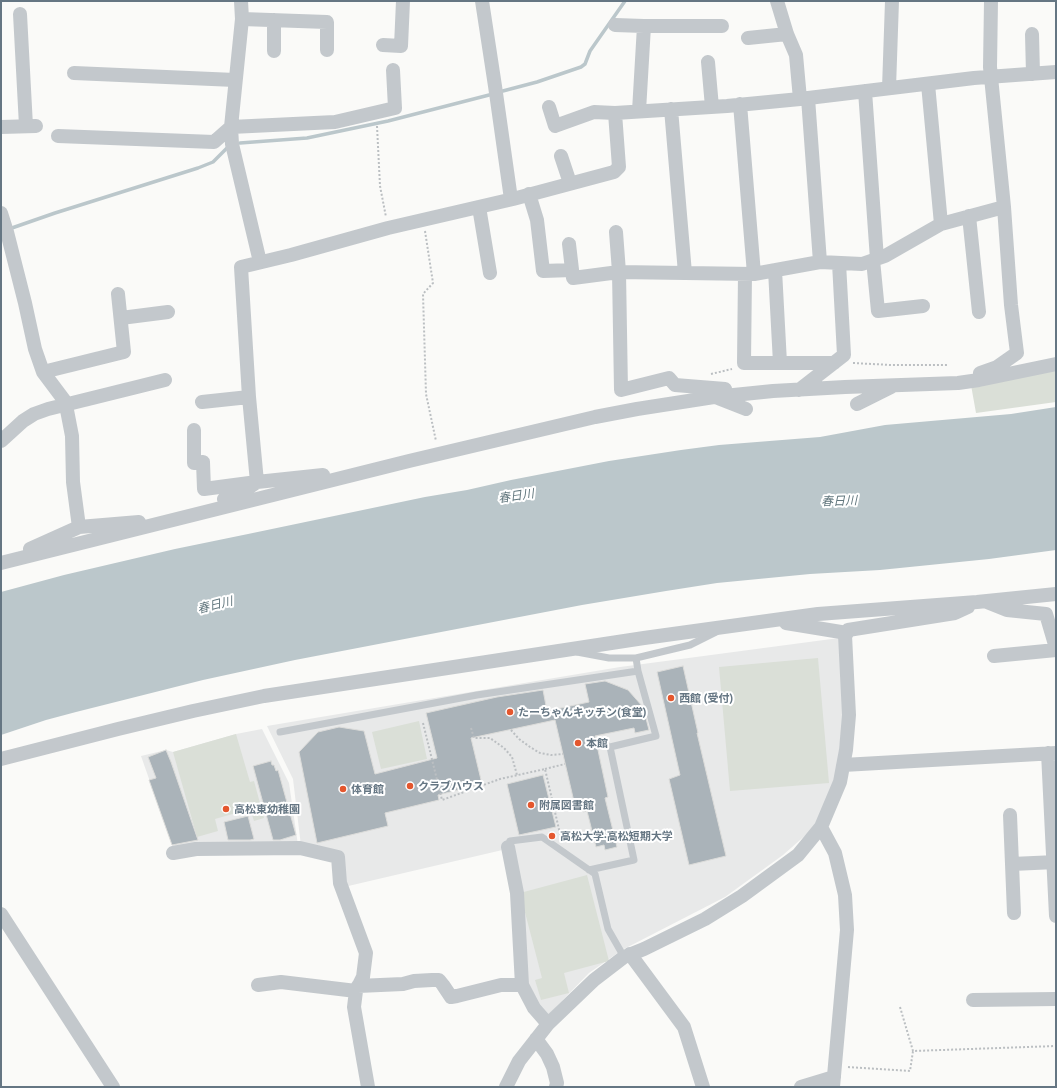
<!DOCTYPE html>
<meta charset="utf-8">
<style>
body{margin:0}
#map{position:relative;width:1057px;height:1088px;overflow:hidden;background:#fafaf8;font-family:Ubuntu,sans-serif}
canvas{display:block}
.frame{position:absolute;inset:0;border:2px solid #657683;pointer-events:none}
</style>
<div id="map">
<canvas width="1057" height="1088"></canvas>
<div class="frame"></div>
</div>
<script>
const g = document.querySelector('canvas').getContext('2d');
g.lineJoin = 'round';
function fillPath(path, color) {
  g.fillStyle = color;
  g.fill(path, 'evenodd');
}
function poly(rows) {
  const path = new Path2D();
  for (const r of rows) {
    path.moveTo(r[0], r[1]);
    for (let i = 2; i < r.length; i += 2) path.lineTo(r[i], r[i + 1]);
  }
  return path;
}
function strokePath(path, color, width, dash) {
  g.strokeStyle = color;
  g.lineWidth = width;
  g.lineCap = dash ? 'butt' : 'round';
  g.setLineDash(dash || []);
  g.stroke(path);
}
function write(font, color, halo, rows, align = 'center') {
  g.font = font + ' Ubuntu,"Noto Sans JP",sans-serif';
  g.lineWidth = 4;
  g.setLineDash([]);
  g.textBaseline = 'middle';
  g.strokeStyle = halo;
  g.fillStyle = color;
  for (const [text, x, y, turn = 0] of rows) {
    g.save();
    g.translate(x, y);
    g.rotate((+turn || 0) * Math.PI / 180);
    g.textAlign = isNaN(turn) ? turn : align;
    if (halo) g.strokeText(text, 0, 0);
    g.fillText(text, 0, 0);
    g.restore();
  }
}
fillPath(poly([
 [839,638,843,716,836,778,816,826,783,855,725,897,622,950,589,973,547,1016,526,984,511,848,344,887,334,850,301,846,293,779,267,726,620,667,681,659],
 [262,729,289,783,298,845,174,850,141,756,166,750,173,752,236,734]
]), '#e8e9e9');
fillPath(poly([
 [1056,367,1056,402,976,413,971,385],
 [818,658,829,783,730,791,719,667],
 [419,721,427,759,381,769,372,732],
 [236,734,250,782,254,781,264,818,254,821,250,809,215,819,218,831,197,837,173,752],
 [587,875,609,961,564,973,569,993,541,1000,535,980,542,978,520,893]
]), '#dadfd7');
fillPath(poly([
 [1056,407,1056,550,989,559,880,570,810,574,717,583,666,591,582,605,295,660,203,680,76,712,46,720,1,735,1,592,64,575,175,549,248,534,425,497,467,490,511,480,609,461,681,450,719,445,820,437,885,425,1011,414]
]), '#bbc7cb');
strokePath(poly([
 [499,92,537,82,581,67,585,64,590,51,625,1],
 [240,143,307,138,388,121,493,94],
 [9,229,55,213,198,168,213,162,228,147]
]), '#bbc7cb', 3.5);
const building = poly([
 [683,666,698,733,697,733,726,856,689,865,669,779,680,775,657,672,683,666],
 [605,681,628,690,643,707,649,730,635,733,634,728,595,736,608,797,605,798,617,847,605,850,604,845,596,847,587,811,583,812,581,804,575,806,555,720,471,738,482,784,438,795,439,800,385,813,388,826,317,843,299,752,318,732,339,727,364,731,375,774,437,758,426,713,497,697,543,690,547,711,589,702,585,684,605,681],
 [166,750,171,762,198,840,172,845,149,780,156,778,148,757,166,750],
 [271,761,272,765,274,765,276,771,278,770,296,835,280,840,273,840,253,766,271,761],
 [543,775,556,827,519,835,507,784,543,775],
 [248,816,254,839,250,840,228,840,224,822,248,816]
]);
fillPath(building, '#aab3b9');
strokePath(building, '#dcdcda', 1);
strokePath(poly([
 [377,126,380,186,386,217],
 [425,231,433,283,423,294,426,394,436,441],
 [853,363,891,365,948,365],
 [711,374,732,369],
 [423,723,442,800,500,779,545,769,561,838],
 [471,728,474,738,490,738,504,748,512,757,517,775],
 [511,730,519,739,530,747,540,753,551,755,563,754],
 [545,769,565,764],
 [900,1007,913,1051,1056,1046],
 [848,1067,910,1071,913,1051]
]), '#bbbfc2', 2, [2, 2]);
strokePath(poly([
 [577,652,609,658,636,658,690,645,716,632],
 [280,732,477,695,638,671],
 [510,841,542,837,595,874,608,929,624,957],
 [589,870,634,860,610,747,656,736,638,671,636,658]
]), '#c3c8cc', 7);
strokePath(poly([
 [241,1,242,19,231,127,232,144,260,262],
 [482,1,495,86,511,199],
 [777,1,787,34,796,55,800,99],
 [20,14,26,126],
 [242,19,327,22,327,50],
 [615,25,644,26],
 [1032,34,1033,74],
 [748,38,787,34],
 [383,45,401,46,403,1],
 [274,51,274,20],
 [708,62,712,107],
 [74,73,235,80],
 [928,84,941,224],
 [889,88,892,1],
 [865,91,877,259],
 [808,98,820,262],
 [740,104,754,274,820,262,862,264,885,256,941,224,1004,207],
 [549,107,555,126,594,112,615,113,727,106,800,99,974,78,1056,72],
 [671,109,685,273,754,274],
 [639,111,644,26,722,26],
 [1,127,36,126],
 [58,136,214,142,231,127,335,122,395,108,393,70],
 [561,156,570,183],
 [529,194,537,220,543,271,572,270],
 [479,207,490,273],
 [1,213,7,232,25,303,35,349,43,372,64,400,66,405,72,436,73,482,79,527,139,522],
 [969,216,979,312],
 [616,232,619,272,621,390,669,378,675,385,725,389],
 [569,244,573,278,619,272,685,273],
 [873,260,878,311,923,306],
 [775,270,780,363],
 [745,274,744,363,834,363],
 [121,318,168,312],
 [43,372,124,352,118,294],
 [980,373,997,367,1017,353,1011,305,1004,207,990,67,991,1],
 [799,390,844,355,839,263],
 [718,398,746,409],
 [202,402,249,397],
 [857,404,891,387],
 [194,430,194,463,203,462,204,489,257,482,323,475],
 [1,441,23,421,34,414,48,409,165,380],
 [224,499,241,493,257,482,249,397,241,267,291,255,388,228,513,199,614,172,619,167,615,113],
 [30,549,79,527],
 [1,563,409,461,595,417,637,409,714,397,773,391,845,387,958,383,979,380,1056,364],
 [987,602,1007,610,1046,614,1056,648],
 [786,623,847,633],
 [994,656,1056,650],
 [1048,753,1056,916],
 [1,759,118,729,193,711,264,696,336,685,644,638,818,614,977,602,1056,594],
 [843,765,1056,753],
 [1010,815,1012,864],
 [821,827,835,853,845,895,847,930,833,1087],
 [508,847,517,893,522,985,534,1008,548,1024],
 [173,853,196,849,300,848,338,857,340,883,366,953,363,977,356,991,354,1007,368,1087],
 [1014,913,1012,864,1056,862],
 [1,914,113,1087],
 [630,954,684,1027,703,1087],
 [258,985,281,982,356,991],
 [358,986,403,984,414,981,432,980,439,980,443,985,451,997,457,996,501,985,522,985],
 [973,1000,1056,999],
 [536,1039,547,1054,553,1067,557,1083,556,1087],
 [506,1087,519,1061,548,1024,594,980,624,957,644,949,705,919,742,896,798,855,821,827,840,782,846,750,849,715,845,635,848,630,955,613,968,607],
 [801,1087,834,1077]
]), '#c3c8cc', 14);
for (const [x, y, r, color] of [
 [671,698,4,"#e4572e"],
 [510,712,4,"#e4572e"],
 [578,743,4,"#e4572e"],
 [410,786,4,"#e4572e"],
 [343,789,4,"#e4572e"],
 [531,805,4,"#e4572e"],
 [226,809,4,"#e4572e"],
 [552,836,4,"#e4572e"]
]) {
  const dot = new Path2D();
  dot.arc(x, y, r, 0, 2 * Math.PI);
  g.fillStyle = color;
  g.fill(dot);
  strokePath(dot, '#fff', 1.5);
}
write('bold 11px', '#657683', '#fff', [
 ["西館 (受付)",679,698],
 ["たーちゃんキッチン(食堂)",518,712],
 ["本館",586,743],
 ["クラブハウス",418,786],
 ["体育館",351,789],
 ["附属図書館",539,805],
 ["高松東幼稚園",234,809],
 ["高松大学·高松短期大学",560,836]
], 'left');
write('italic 12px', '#60757c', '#fff', [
 ["春日川",516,496,-8],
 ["春日川",839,501,-2],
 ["春日川",215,605,-14]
]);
</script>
